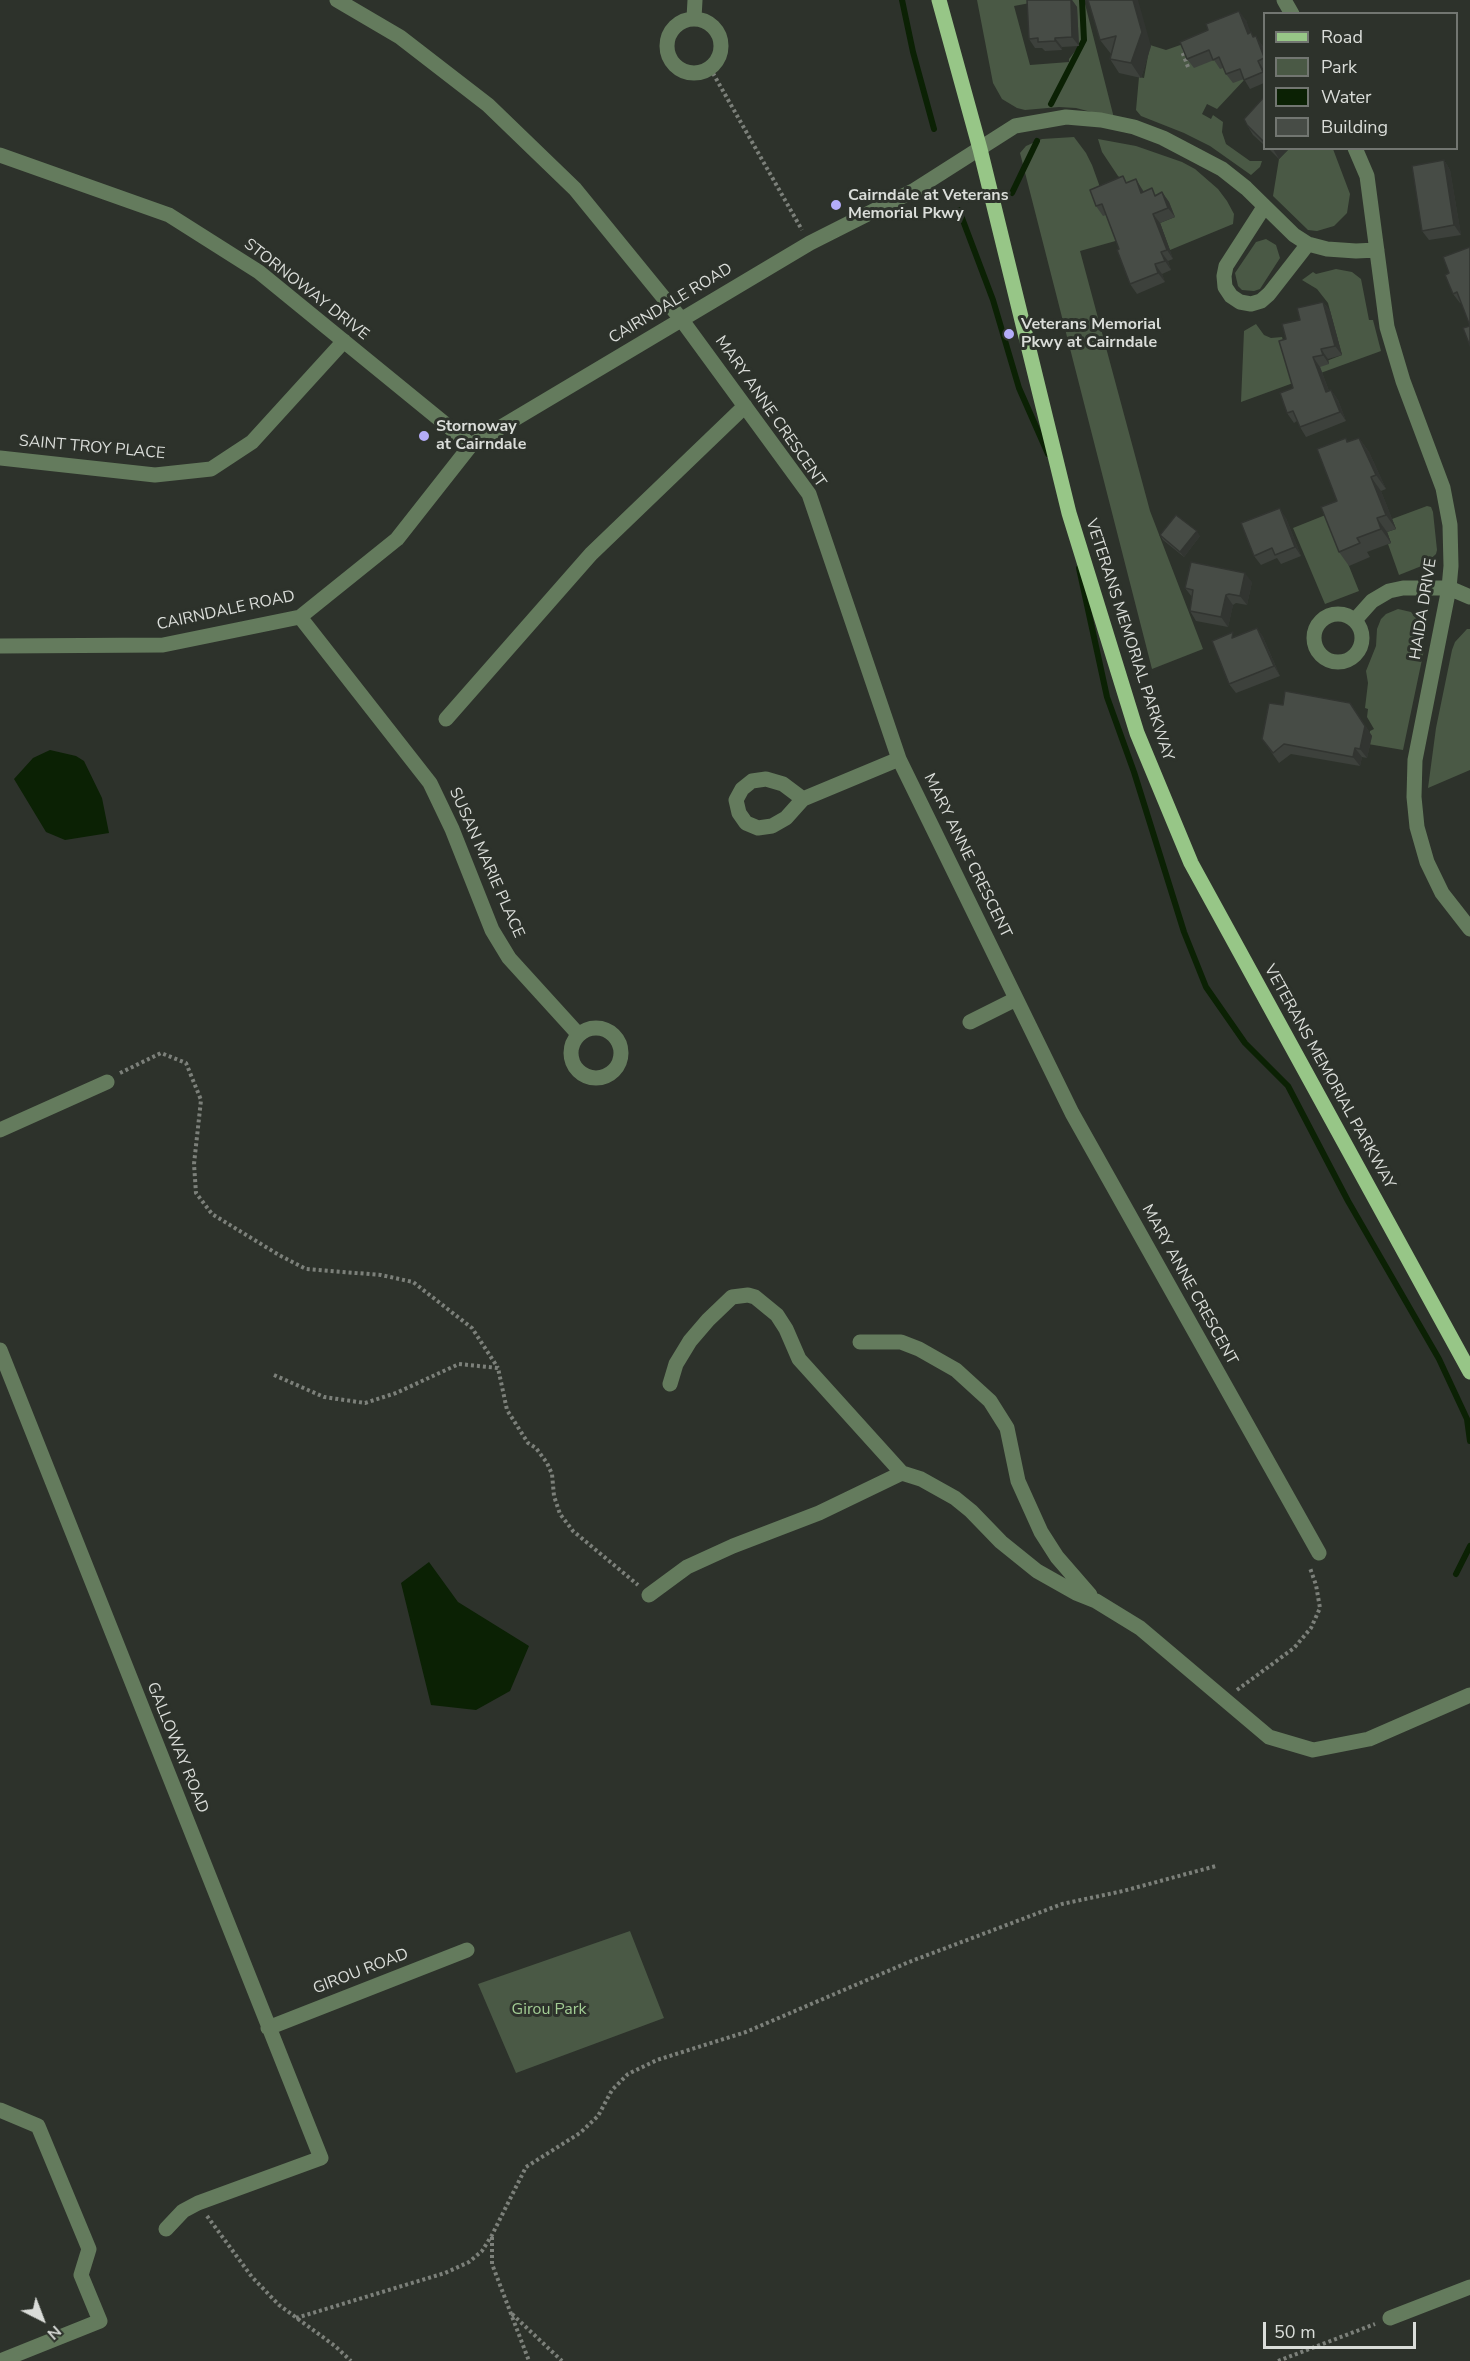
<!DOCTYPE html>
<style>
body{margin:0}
#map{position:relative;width:1470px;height:2361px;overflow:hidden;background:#2d322b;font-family:"Nunito Sans",sans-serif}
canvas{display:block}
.legend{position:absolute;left:1263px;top:12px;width:195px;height:138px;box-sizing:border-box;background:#2d322b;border:2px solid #727671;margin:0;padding:8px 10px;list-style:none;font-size:18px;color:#daddd9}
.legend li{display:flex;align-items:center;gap:12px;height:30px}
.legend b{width:30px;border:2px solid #727671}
.north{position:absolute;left:12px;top:2289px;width:60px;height:60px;-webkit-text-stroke:4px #2d322b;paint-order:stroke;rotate:138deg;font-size:16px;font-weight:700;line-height:24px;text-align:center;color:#daddd9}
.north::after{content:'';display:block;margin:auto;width:21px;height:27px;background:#daddd9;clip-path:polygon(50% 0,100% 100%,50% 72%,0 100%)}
.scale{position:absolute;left:1263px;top:2322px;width:153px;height:27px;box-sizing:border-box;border:3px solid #daddd9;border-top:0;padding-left:8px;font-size:18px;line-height:21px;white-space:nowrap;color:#daddd9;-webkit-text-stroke:4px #2d322b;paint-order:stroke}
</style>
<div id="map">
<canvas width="1470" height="2361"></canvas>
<ul class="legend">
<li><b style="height:8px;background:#97c687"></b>Road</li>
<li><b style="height:16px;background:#4a5945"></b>Park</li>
<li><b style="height:16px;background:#0b2104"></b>Water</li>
<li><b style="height:16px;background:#474c46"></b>Building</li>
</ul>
<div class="north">N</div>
<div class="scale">50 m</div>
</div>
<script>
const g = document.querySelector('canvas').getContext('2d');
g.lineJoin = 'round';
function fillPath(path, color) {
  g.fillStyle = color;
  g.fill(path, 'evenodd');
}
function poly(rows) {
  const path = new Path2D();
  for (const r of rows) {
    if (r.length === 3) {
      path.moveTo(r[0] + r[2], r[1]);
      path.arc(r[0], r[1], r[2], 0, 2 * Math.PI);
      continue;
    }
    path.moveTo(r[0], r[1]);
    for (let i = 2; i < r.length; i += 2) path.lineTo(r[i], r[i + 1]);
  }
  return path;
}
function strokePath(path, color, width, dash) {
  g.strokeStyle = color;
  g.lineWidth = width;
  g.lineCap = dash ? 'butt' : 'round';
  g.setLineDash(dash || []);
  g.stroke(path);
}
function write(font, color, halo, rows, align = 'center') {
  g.font = font + ' "Nunito Sans",sans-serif';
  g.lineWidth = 6;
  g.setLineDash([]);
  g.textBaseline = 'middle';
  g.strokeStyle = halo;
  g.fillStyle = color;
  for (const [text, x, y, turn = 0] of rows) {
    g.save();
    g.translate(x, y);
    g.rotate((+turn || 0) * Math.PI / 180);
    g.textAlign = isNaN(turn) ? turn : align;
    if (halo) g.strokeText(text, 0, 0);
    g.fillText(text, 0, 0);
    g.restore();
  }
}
fillPath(poly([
 [977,0,1084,0,1114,118,1076,108,1059,107,1025,110,1017,108,1002,99,993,83],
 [1030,3,1079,46,1069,59,1069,62,1030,65,1014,6],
 [1212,34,1226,67,1246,78,1217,109,1207,104,1202,114,1211,119,1213,115,1223,122,1222,132,1226,144,1250,161,1262,161,1260,167,1251,175,1210,146,1184,133,1141,116,1136,110,1139,77,1144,78,1150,45,1166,50],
 [1074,137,1086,153,1092,165,1119,240,1080,251,1150,511,1203,649,1152,669,1020,153,1026,146,1042,139],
 [1098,139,1136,146,1182,162,1195,169,1218,189,1227,201,1234,214,1233,224,1170,250,1160,223,1175,217,1148,202,1118,176,1102,152],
 [1289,149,1333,149,1350,194,1347,213,1334,226,1317,231,1308,230,1273,196,1279,159],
 [1266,239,1276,245,1280,258,1260,289,1254,291,1242,290,1238,286,1235,273,1256,242],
 [1336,269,1352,272,1361,279,1369,320,1373,320,1381,351,1241,402,1244,331,1256,324,1264,335,1271,338,1282,337,1293,374,1342,355,1328,303,1317,289,1302,280,1313,272,1316,274],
 [1427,506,1431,507,1433,512,1437,550,1436,554,1424,565,1399,575,1388,544,1391,543,1387,532,1396,529,1392,519],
 [1328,514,1359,591,1325,604,1293,528],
 [1398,609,1411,612,1420,623,1422,643,1419,649,1424,650,1403,750,1368,744,1370,731,1374,729,1367,717,1368,709,1365,708,1368,683,1366,671,1376,646,1377,629,1381,619,1386,614],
 [1467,629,1470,629,1470,770,1428,788,1436,728,1452,650,1455,642],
 [630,1931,664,2018,516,2073,478,1984]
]), '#4a5945');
fillPath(poly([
 [50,750,76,756,84,761,102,798,109,833,65,840,46,832,14,779,33,758],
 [429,1562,458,1602,529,1646,510,1691,476,1710,431,1705,401,1583]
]), '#0b2104');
strokePath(poly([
 [902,0,913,52,934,129],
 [1051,104,1084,40,1082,0],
 [1012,193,1037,141],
 [959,210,993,300,1019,388,1048,454],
 [1079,568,1107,697,1134,772,1184,932,1206,987,1245,1043,1288,1086,1348,1201,1439,1359,1467,1419,1470,1441],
 [1456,1574,1470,1546]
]), '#0b2104', 6);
strokePath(poly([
 [1188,67,1182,51,1189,49],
 [710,68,802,230],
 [120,1073,161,1053,186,1063,201,1100,194,1164,196,1193,212,1214,279,1255,306,1269,381,1275,413,1282,472,1328,498,1368],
 [274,1375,324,1397,365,1403,396,1393,459,1364,498,1368,507,1410,528,1443,536,1448,547,1463,552,1474,554,1496,560,1514,573,1531,638,1585],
 [1237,1690,1294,1648,1311,1628,1320,1608,1316,1585,1310,1568],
 [207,2216,252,2277,279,2305,335,2346,351,2361],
 [492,2237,492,2264,529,2361],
 [512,2314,562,2361],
 [296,2318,445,2273,469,2262,482,2251,492,2235,526,2167,580,2133,598,2116,612,2090,628,2074,657,2060,746,2032,909,1962,1062,1904,1123,1891,1216,1866],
 [1278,2361,1375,2324]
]), '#7c807a', 4, [3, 3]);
strokePath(poly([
 [337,0,400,37,488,105,575,189,681,319,809,494,899,759,1072,1113,1319,1553],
 [1284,0,1292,14],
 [694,18,695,0],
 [694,46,27],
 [1355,148,1367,176,1387,327,1403,381,1443,488,1450,525,1451,566,1449,588,1415,760,1414,797,1417,827,1427,862,1442,893,1470,929],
 [0,155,169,215,259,272,471,445],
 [1264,207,1226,266,1224,276,1225,287,1231,296,1240,302,1251,304,1261,301,1269,294,1308,244],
 [0,458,155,475,211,469,252,442,344,341],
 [1338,638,24],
 [300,617,430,783,452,829,492,930,509,958,579,1035],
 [1355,620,1372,601,1389,591,1403,588,1449,588,1470,597],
 [0,646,163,645,300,617,397,539,471,445,810,243,913,191,1015,126,1066,117,1101,120,1134,127,1163,138,1222,169,1246,188,1294,235,1308,244,1327,249,1356,251,1377,250],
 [446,719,591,554,745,406],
 [803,799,783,784,766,779,752,781,742,789,736,800,739,813,746,823,758,828,772,826,786,818,803,799,899,759],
 [970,1022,1016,999],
 [596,1053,25],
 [0,1130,107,1082],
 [860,1342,901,1342,919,1349,956,1370,990,1401,1007,1428,1018,1481,1041,1532,1057,1557,1090,1595],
 [0,1350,321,2158,198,2203,183,2211,166,2229],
 [670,1384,676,1364,690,1341,708,1320,732,1297,748,1295,755,1297,777,1315,786,1329,799,1359,902,1473,921,1479,955,1498,971,1511,1001,1542,1037,1571,1076,1593,1096,1601,1140,1628,1269,1737,1313,1750,1369,1739,1470,1695],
 [649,1595,687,1567,733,1546,819,1513,902,1473],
 [268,2028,467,1950],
 [0,2110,38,2126,89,2249,81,2275,100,2321,0,2361],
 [1390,2318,1470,2287]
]), '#647b5d', 15);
strokePath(poly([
 [939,0,980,149,1069,513,1137,733,1191,863,1470,1372]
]), '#97c687', 15);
fillPath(poly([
 [1027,0,1072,0,1077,7,1079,46,1062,47,1062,50,1045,51,1042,48,1035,48,1029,39],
 [1088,0,1151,46,1141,78,1119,73,1110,59,1111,54,1100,40],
 [1246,20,1250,33,1262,45,1264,50,1264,83,1250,89,1244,79,1233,83,1226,74,1223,68,1220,69,1214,60,1194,68,1187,59],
 [1264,97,1264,145,1253,135,1247,125],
 [1268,148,1289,148,1279,159],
 [1444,160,1450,170,1461,235,1429,240,1422,231],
 [1123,176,1127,183,1142,189,1144,192,1157,195,1162,192,1169,202,1175,217,1160,223,1173,259,1168,261,1171,270,1162,274,1165,282,1137,294,1130,284,1119,249,1106,215,1103,216,1096,206],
 [1470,247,1470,346,1463,328,1470,326,1461,303,1460,303,1453,294,1445,275,1449,273,1443,257],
 [1323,302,1330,311,1342,355,1328,359,1329,364,1320,367,1329,391,1331,390,1338,400,1346,421,1306,437,1300,427,1297,421,1294,423,1287,413,1293,388,1286,339,1300,320],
 [1346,438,1348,442,1359,438,1369,452,1386,489,1381,491,1396,529,1387,532,1391,543,1367,552,1370,557,1349,566,1339,552],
 [1286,518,1301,556,1281,564,1277,558,1261,565,1254,556],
 [1160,535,1200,536,1184,557,1163,540],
 [1252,582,1247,605,1236,603,1233,605,1228,627,1196,621,1190,611,1192,597,1185,588],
 [1257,628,1263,637,1280,676,1236,693,1229,684,1236,636],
 [1350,703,1372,736,1367,758,1362,757,1360,766,1291,754,1279,763,1262,739,1283,705]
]), '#3d413c');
fillPath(poly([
 [1071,0,1072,0,1077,7,1079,46,1072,37],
 [1133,0,1138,0,1151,46,1141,78,1131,63],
 [1239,11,1246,20,1255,43,1248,34],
 [1256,36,1262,45,1264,50,1264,57],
 [1055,38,1062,47,1062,50,1055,41],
 [1258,61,1264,70,1264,74,1263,72],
 [1273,148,1289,148,1279,159,1273,149],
 [1444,160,1450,170,1461,235,1454,225],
 [1136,179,1142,189,1148,202,1141,193],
 [1162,192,1169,202,1175,217,1168,208],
 [1153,214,1160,223,1173,259,1167,250],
 [1161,252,1168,261,1171,270,1165,261],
 [1155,264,1162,274,1165,282,1158,273],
 [1323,302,1330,311,1342,355,1335,346],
 [1321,349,1328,359,1329,364,1323,355],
 [1313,357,1320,367,1333,402,1326,392],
 [1331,390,1338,400,1346,421,1340,412],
 [1359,438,1369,452,1386,489,1376,475],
 [1371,477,1381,491,1396,529,1386,515],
 [1280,508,1286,518,1301,556,1295,547],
 [1377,518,1387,532,1391,543,1381,529],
 [1197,531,1200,536,1184,557,1180,552],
 [1245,573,1252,582,1247,605,1240,596],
 [1226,595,1233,605,1228,627,1221,617],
 [1257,628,1263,637,1280,676,1274,666],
 [1350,703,1372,736,1367,758,1360,749],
 [1355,748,1362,757,1360,766,1353,757]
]), '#323531');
const building = poly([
 [1027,0,1071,0,1072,37,1055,38,1055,41,1038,42,1038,38,1029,39,1027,0],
 [1088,0,1133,0,1142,32,1131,63,1110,59,1116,36,1100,40,1088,0],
 [1239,11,1248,34,1251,32,1253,37,1256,36,1264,57,1264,58,1258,61,1263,72,1244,80,1240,69,1226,74,1219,57,1213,60,1209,50,1187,59,1180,42,1208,30,1206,24,1239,11],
 [1264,97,1264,142,1247,125,1244,119,1264,97],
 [1444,160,1454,225,1422,231,1412,166,1444,160],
 [1123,176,1126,183,1136,179,1141,193,1152,188,1155,196,1162,192,1168,208,1153,214,1167,250,1161,252,1165,261,1155,264,1158,273,1130,284,1117,250,1119,249,1102,204,1096,206,1090,190,1123,176],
 [1470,247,1470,346,1463,328,1470,326,1457,292,1453,294,1445,275,1449,273,1443,257,1470,247],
 [1323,302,1335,346,1321,349,1323,355,1313,357,1326,392,1331,390,1340,412,1300,427,1293,411,1287,413,1280,393,1293,388,1279,341,1286,339,1282,324,1300,320,1297,308,1323,302],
 [1346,438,1347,442,1359,438,1376,475,1371,477,1386,515,1377,518,1381,529,1357,538,1360,543,1339,552,1321,507,1337,501,1317,449,1346,438],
 [1280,508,1295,547,1275,555,1272,548,1254,556,1241,523,1280,508],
 [1176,515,1197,531,1180,552,1160,535,1176,515],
 [1191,562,1245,573,1240,596,1229,594,1226,595,1221,617,1190,611,1193,590,1185,588,1191,562],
 [1257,628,1274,666,1229,684,1212,641,1233,632,1232,638,1257,628],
 [1285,691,1350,703,1365,726,1360,749,1355,748,1353,757,1284,744,1273,753,1262,739,1269,703,1283,705,1285,691]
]);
fillPath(building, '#474c46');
strokePath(building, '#323531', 1.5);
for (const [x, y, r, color] of [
 [836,205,6,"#b4acf9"],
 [1009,334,6,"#b4acf9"],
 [424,436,6,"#b4acf9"]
]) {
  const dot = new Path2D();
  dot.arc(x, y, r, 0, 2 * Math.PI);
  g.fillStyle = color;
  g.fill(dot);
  strokePath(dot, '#2d322b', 2);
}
write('bold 16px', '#daddd9', '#2d322b', [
 ["Cairndale at Veterans",848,196],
 ["Memorial Pkwy",848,214],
 ["Veterans Memorial",1021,325],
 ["Pkwy at Cairndale",1021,343],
 ["Stornoway",436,427],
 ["at Cairndale",436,445]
], 'left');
write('16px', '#daddd9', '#2d322b', [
 ["STORNOWAY DRIVE",306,290,38],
 ["CAIRNDALE ROAD",671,304,-31],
 ["MARY ANNE CRESCENT",770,412,55],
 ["SAINT TROY PLACE",92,448,5],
 ["HAIDA DRIVE",1424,609,-81],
 ["CAIRNDALE ROAD",226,611,-12],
 ["VETERANS MEMORIAL PARKWAY",1129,640,72],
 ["MARY ANNE CRESCENT",967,856,64],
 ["SUSAN MARIE PLACE",486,863,66],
 ["VETERANS MEMORIAL PARKWAY",1329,1077,61],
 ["MARY ANNE CRESCENT",1189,1285,61],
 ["GALLOWAY ROAD",177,1748,68],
 ["GIROU ROAD",361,1972,-21]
]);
write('16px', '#a2cc94', '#2d322b', [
 ["Girou Park",549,2010]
]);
</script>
